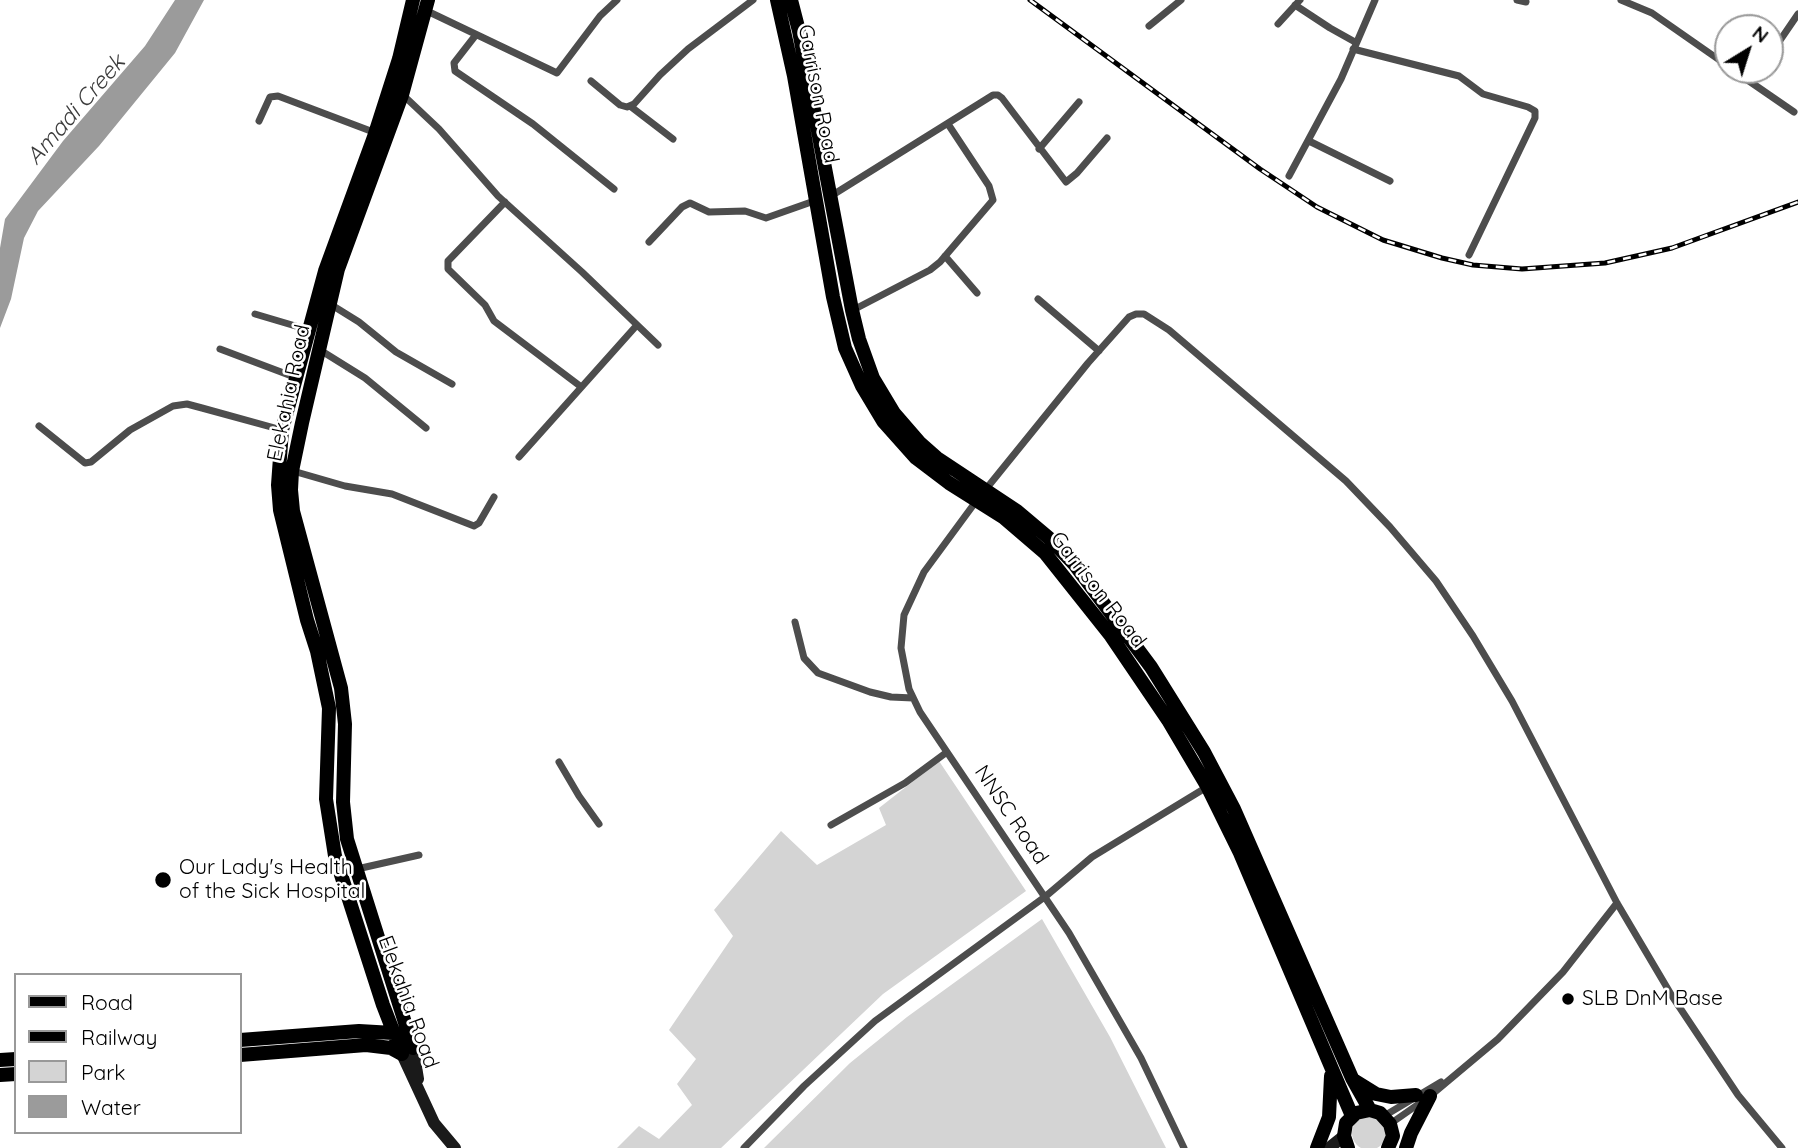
<!DOCTYPE html>
<style>
body{margin:0}
#map{position:relative;width:1798px;height:1148px;overflow:hidden;background:#fff;font-family:Quicksand,sans-serif}
canvas{display:block}
.legend{position:absolute;left:14px;top:973px;width:228px;height:161px;box-sizing:border-box;background:#fff;border:2px solid #999;margin:0;padding:9px 12px;list-style:none;font-size:21px;color:#000}
.legend li{display:flex;align-items:center;gap:14px;height:35px}
.legend b{width:35px;border:2px solid #999}
.north{position:absolute;left:1714px;top:14px;width:70px;height:70px;box-sizing:border-box;background:#fff;border:2px solid #999;border-radius:50%;rotate:38deg;font-size:19px;font-weight:700;line-height:28px;text-align:center;color:#000}
.north::after{content:'';display:block;margin:auto;width:24px;height:32px;background:#000;clip-path:polygon(50% 0,100% 100%,50% 72%,0 100%)}
</style>
<div id="map">
<canvas width="1798" height="1148"></canvas>
<ul class="legend">
<li><b style="height:9px;background:#000"></b>Road</li>
<li><b style="height:9px;background:#000"></b>Railway</li>
<li><b style="height:19px;background:#d4d4d4"></b>Park</li>
<li><b style="height:19px;background:#9b9b9b"></b>Water</li>
</ul>
<div class="north">N</div>
</div>
<script>
const g = document.querySelector('canvas').getContext('2d');
g.lineJoin = 'round';
function fillPath(path, color) {
  g.fillStyle = color;
  g.fill(path, 'evenodd');
}
function poly(rows) {
  const path = new Path2D();
  for (const r of rows) {
    if (r.length === 3) {
      path.moveTo(r[0] + r[2], r[1]);
      path.arc(r[0], r[1], r[2], 0, 2 * Math.PI);
      continue;
    }
    path.moveTo(r[0], r[1]);
    for (let i = 2; i < r.length; i += 2) path.lineTo(r[i], r[i + 1]);
  }
  return path;
}
function strokePath(path, color, width, dash) {
  g.strokeStyle = color;
  g.lineWidth = width;
  g.lineCap = dash ? 'butt' : 'round';
  g.setLineDash(dash || []);
  g.stroke(path);
}
function write(font, color, halo, rows, align = 'center') {
  g.font = font + ' Quicksand,sans-serif';
  g.lineWidth = 5;
  g.setLineDash([]);
  g.textBaseline = 'middle';
  g.strokeStyle = halo;
  g.fillStyle = color;
  for (const [text, x, y, turn = 0] of rows) {
    g.save();
    g.translate(x, y);
    g.rotate((+turn || 0) * Math.PI / 180);
    g.textAlign = isNaN(turn) ? turn : align;
    if (halo) g.strokeText(text, 0, 0);
    g.fillText(text, 0, 0);
    g.restore();
  }
}
fillPath(poly([
 [939,761,1026,891,883,994,721,1148,617,1148,639,1126,659,1139,692,1105,677,1084,696,1059,669,1030,733,936,714,910,781,831,817,865,886,825,879,808],
 [1042,919,1110,1037,1166,1148,764,1148,850,1063,907,1017],
 [1369,1133,17]
]), '#d4d4d4');
fillPath(poly([
 [175,0,204,0,175,53,99,146,38,211,24,238,11,299,0,328,0,248,5,219,63,141,145,46]
]), '#9b9b9b');
strokePath(poly([
 [1517,0,1526,2],
 [1621,0,1652,13,1728,66],
 [1295,5,1330,28,1355,42],
 [425,10,557,73,600,16,617,0],
 [1278,24,1300,0],
 [1149,26,1181,0],
 [475,36,454,63,455,71,533,124,614,189],
 [1353,49,1459,76,1483,94,1528,107,1535,111,1535,118,1469,255],
 [1770,55,1798,14],
 [1733,70,1794,112],
 [591,81,620,105,627,107,634,104,660,75,688,49,753,0],
 [1752,82,1760,70],
 [403,95,439,129,498,196,582,272,658,345],
 [630,106,673,139],
 [259,121,270,97,278,96,376,133],
 [1309,141,1390,181],
 [1039,149,1079,102],
 [1289,176,1341,79,1375,0],
 [831,196,993,95,998,95,1002,98,1066,182,1077,173,1107,138],
 [505,202,448,261,448,269,485,305,494,321,580,386],
 [649,242,682,207,690,203,709,212,745,211,766,218,817,200],
 [945,256,977,293],
 [1038,299,1099,351],
 [330,304,359,322,396,352,452,384],
 [853,310,930,270,940,262,993,200,989,186,948,124],
 [255,314,309,330],
 [220,349,297,378],
 [320,350,365,378,426,428],
 [39,426,85,463,91,462,130,430,173,406,187,404,202,408,282,430],
 [519,457,637,325],
 [293,471,345,486,392,494,474,526,479,523,494,497],
 [986,489,1088,363,1129,317,1136,314,1144,314,1169,330,1346,481,1390,527,1436,581,1473,636,1512,701,1617,903,1672,996,1738,1095,1782,1148],
 [977,500,924,572,904,615,901,648,909,689,920,712,1069,933,1141,1058,1184,1148],
 [795,622,804,658,818,673,870,692,891,697,913,698],
 [559,762,579,796,599,824],
 [831,825,905,783,947,752],
 [357,869,419,855],
 [1384,1116,1441,1082],
 [1390,1124,1430,1096,1498,1039,1563,972,1617,903],
 [744,1148,804,1086,875,1021,1046,896,1092,857,1207,787]
]), '#4d4d4d', 7);
strokePath(poly([
 [413,1048,418,1079],
 [402,1054,434,1123,455,1148],
 [1329,1148,1344,1136]
]), '#1a1a1a', 12);
strokePath(poly([
 [777,0,794,76,833,297,845,348,862,386,883,421,916,458,949,483,1003,517,1045,553,1111,636,1168,720,1207,786,1240,853,1352,1116],
 [791,0,799,31,852,310,859,339,873,378,894,413,920,443,937,458,1017,511,1049,538,1075,565,1151,667,1204,752,1234,809,1352,1078,1370,1110],
 [240,1040,359,1031,393,1033,400,1035],
 [413,1048,347,839,343,802,345,724,341,688,293,511,291,490,292,471,302,423,338,269,402,95,428,0],
 [402,1054,383,1005,335,856,326,799,329,708,317,651,307,620,280,510,278,485,282,430,325,271,374,137,399,59,413,0],
 [240,1055,366,1045,391,1048,402,1054],
 [0,1060,16,1059],
 [0,1075,16,1074],
 [1355,1081,1376,1094,1391,1097,1416,1095],
 [1317,1148,1329,1117,1331,1076],
 [1348,1148,1344,1136,1346,1123,1356,1113,1370,1110,1380,1113,1390,1124,1393,1136,1388,1148],
 [1406,1148,1411,1133,1430,1096]
]), '#000', 14);
const rail = poly([
 [1030,0,1260,169,1317,207,1383,240,1442,258,1473,265,1522,269,1605,263,1672,248,1798,202]
]);
strokePath(rail, '#000', 5);
strokePath(rail, '#fff', 2.5, [8]);
for (const [x, y, r, color] of [
 [163,880,9,"#000"],
 [1568,999,7,"#000"]
]) {
  const dot = new Path2D();
  dot.arc(x, y, r, 0, 2 * Math.PI);
  g.fillStyle = color;
  g.fill(dot);
  strokePath(dot, '#fff', 2.5);
}
write('21px', '#000', '#fff', [
 ["Garrison Road",818,94,79],
 ["Elekahia Road",289,393,-78],
 ["Garrison Road",1098,590,52],
 ["NNSC Road",1011,815,56],
 ["Elekahia Road",408,1002,70]
]);
write('21px', '#000', '#fff', [
 ["Our Lady's Health",179,868],
 ["of the Sick Hospital",179,892],
 ["SLB DnM Base",1582,999]
], 'left');
write('italic 23px', '#3c3c3c', '#fff', [
 ["Amadi Creek",76,110,-49]
]);
</script>
